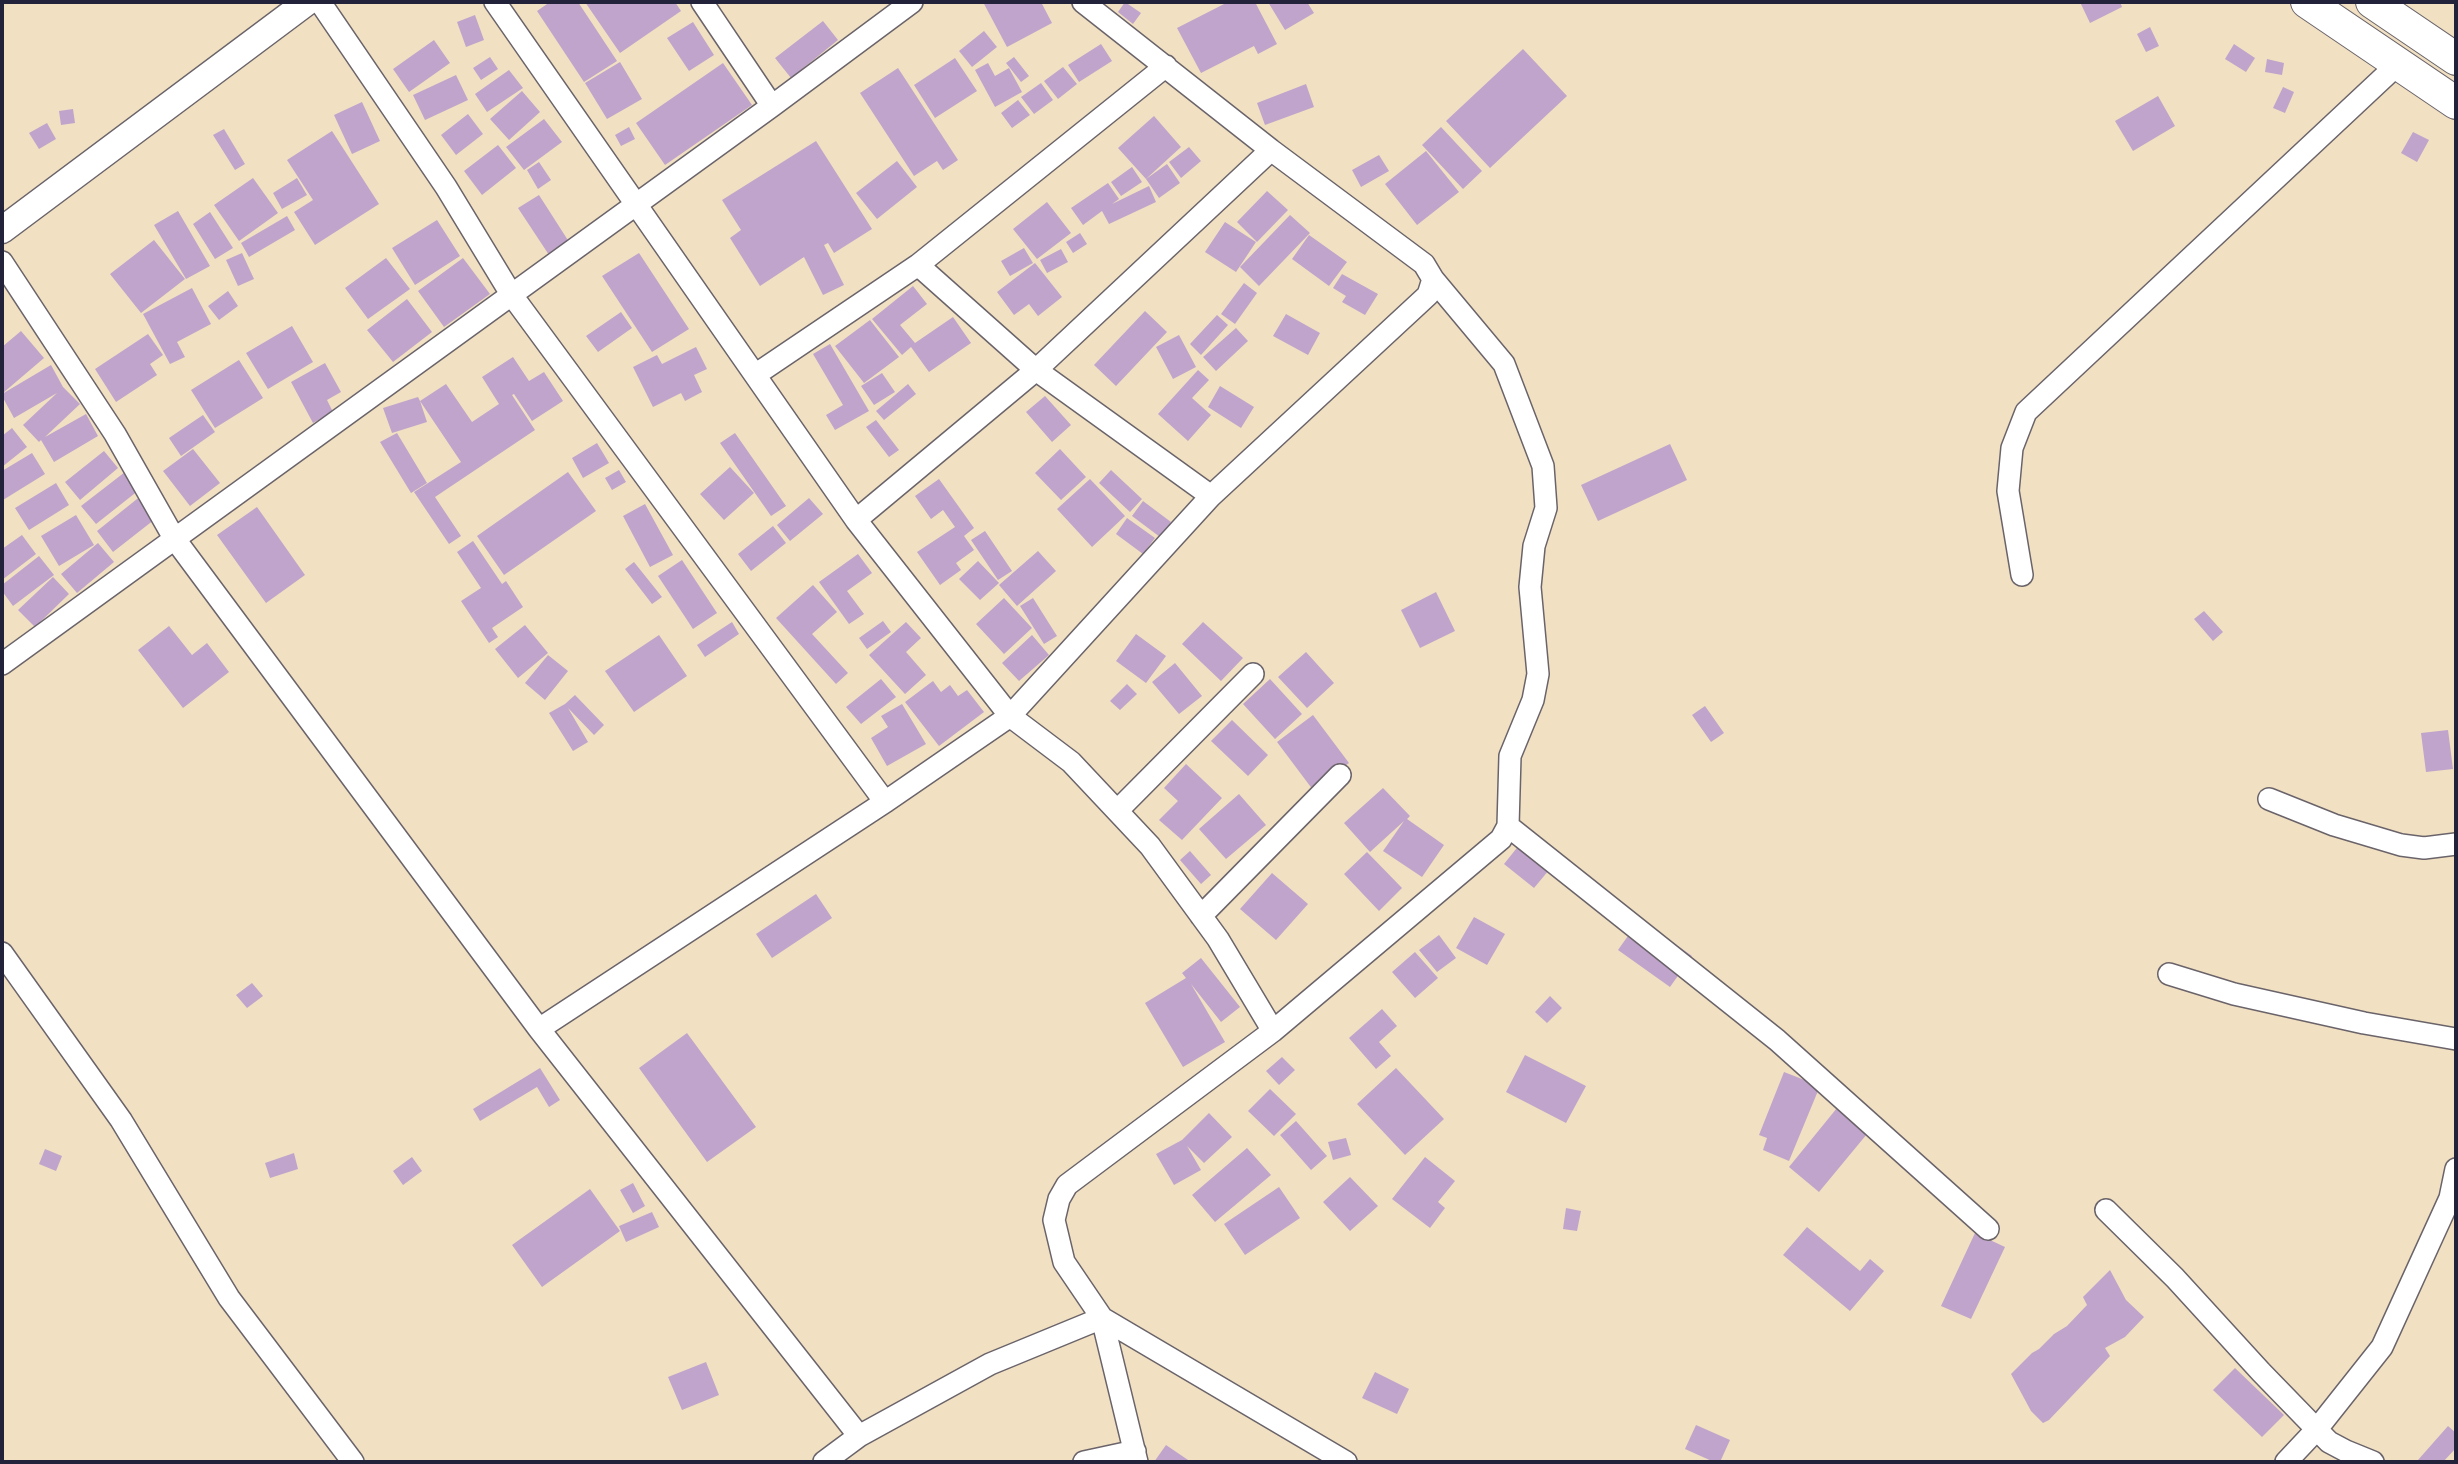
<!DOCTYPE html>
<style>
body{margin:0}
#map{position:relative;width:2458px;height:1464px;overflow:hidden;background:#f1e0c2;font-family:"IM FELL Great Primer",serif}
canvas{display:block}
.frame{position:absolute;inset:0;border:4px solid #22223b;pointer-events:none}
</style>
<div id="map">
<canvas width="2458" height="1464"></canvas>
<div class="frame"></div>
</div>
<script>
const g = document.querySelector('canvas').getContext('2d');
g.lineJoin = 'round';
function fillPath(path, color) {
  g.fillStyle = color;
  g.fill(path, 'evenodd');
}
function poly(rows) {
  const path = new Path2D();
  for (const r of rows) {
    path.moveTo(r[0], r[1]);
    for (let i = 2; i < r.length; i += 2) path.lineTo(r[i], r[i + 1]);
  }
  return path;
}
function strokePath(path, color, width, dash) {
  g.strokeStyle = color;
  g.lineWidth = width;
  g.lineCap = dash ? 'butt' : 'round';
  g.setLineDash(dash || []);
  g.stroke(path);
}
fillPath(poly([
 [550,2,578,2,617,61,584,82,537,11],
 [585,2,675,2,681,11,620,53],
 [983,2,1041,2,1052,23,1007,47],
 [1125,2,1141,13,1133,24,1118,12],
 [1228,2,1255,2,1277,44,1258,54,1254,46,1201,73,1177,28],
 [1268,2,1307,2,1314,13,1285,30],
 [2080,2,2120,2,2122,7,2090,23],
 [475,15,484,40,466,47,457,22],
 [823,21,838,40,791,78,775,58],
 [693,22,714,55,689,71,667,38],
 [2150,27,2159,46,2146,52,2137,34],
 [984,31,997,47,972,67,959,51],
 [434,40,450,63,409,92,393,69],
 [1101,44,1112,61,1079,82,1068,65],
 [2234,44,2255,58,2246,72,2225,59],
 [1523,49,1567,96,1490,168,1446,121],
 [490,57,498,69,481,80,473,68],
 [1014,57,1029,76,1021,82,1006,63],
 [955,58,977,91,935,118,914,85],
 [2267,59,2284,63,2282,75,2265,72],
 [620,62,642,99,607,119,585,83],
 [723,63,752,105,665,165,636,123],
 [988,63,995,76,1009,68,1022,92,995,107,975,70],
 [1063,67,1077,84,1058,99,1044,81],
 [898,68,958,160,943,170,937,161,914,176,860,93],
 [509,70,523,88,487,112,475,94],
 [456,75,468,100,425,120,413,95],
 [1041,83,1053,100,1034,114,1021,97],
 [1306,84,1314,107,1265,125,1257,103],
 [2283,87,2294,92,2285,113,2273,108],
 [522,91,540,112,509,140,490,119],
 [2158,96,2175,126,2133,151,2115,121],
 [1018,100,1030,115,1012,128,1001,113],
 [362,102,380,141,352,154,334,115],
 [73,109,75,123,61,125,59,111],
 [468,114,483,134,456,155,441,135],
 [1154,116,1181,147,1146,179,1118,148],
 [544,119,562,142,524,170,506,147],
 [47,123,56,139,39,149,29,133],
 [629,127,635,139,621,146,615,135],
 [1441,127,1482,171,1463,189,1422,145],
 [224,129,245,164,235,170,213,135],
 [332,131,379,204,315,245,294,212,313,200,287,160],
 [2413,132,2429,140,2417,162,2401,153],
 [816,141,872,229,834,253,828,243,824,245,844,285,823,295,804,257,760,286,730,238,741,230,722,200],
 [498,145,516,168,482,195,464,171],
 [1189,147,1201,161,1181,178,1169,162],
 [1426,151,1459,192,1417,225,1385,184],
 [1379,155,1389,171,1361,187,1352,170],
 [897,161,917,187,877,219,856,193],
 [539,162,551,180,538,189,527,170],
 [1167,164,1180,183,1159,198,1146,179],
 [1132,167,1142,182,1121,196,1111,182],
 [253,178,278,213,239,241,214,205],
 [297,178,307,195,282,209,273,193],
 [1108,183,1119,199,1112,204,1149,186,1156,202,1109,224,1102,211,1083,225,1071,208],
 [1267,191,1288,210,1257,242,1237,222],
 [539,195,571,245,551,258,518,208],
 [1047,202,1071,233,1037,259,1013,229],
 [178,211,210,266,186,279,154,225],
 [210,212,233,248,215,259,193,224],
 [1290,215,1310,233,1259,286,1240,267],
 [287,216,295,230,249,257,241,243],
 [437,220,460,256,415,285,392,248],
 [1225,222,1256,242,1236,272,1205,252],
 [1080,233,1087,244,1073,253,1066,242],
 [1309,235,1347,262,1329,286,1292,259],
 [154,240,185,279,141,313,110,274],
 [1024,248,1033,263,1010,276,1001,261],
 [1061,249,1068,262,1047,273,1040,260],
 [242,253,254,279,238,286,226,260],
 [639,253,689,329,652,352,602,276],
 [386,258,410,289,368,319,345,288],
 [463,258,490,294,444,327,418,291],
 [1035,263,1062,297,1038,316,1029,304,1014,315,997,292],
 [1342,274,1378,294,1365,315,1342,302,1346,296,1333,288],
 [1244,283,1257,293,1235,324,1221,314],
 [913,286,927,304,900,325,915,343,953,317,971,343,929,372,911,347,902,355,872,319],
 [192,288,211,324,177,342,185,357,170,364,143,314],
 [228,291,238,306,219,320,208,306],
 [407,299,432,332,393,362,367,330],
 [1145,311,1167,332,1116,386,1094,365],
 [621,312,632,328,598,352,586,336],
 [1286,314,1320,333,1308,355,1273,336],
 [1217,315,1228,325,1201,355,1190,344],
 [870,320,899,357,864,383,835,346],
 [292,326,313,362,268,389,246,353],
 [1236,328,1248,341,1216,371,1203,357],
 [21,331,44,358,3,393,2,347],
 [148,334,163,355,150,364,157,375,116,402,95,369],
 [1179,335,1196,367,1173,379,1156,347],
 [830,344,869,411,835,430,826,415,843,405,813,354],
 [696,347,707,369,694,375,702,392,685,401,681,393,653,407,633,367,657,355,662,364],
 [513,357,529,381,544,372,563,401,532,421,514,394,512,395,535,430,435,497,461,536,449,544,414,492,461,462,420,401,427,422,392,433,383,408,418,397,420,401,446,384,472,422,499,404,482,377],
 [239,360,263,398,215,428,191,390],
 [325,363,341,392,327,400,333,412,313,423,291,382],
 [51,365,63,387,80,404,45,437,86,414,98,436,54,462,41,440,39,442,23,425,57,393,14,418,2,396,2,394],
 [1198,370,1209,380,1192,398,1211,415,1188,441,1158,414],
 [882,373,895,392,874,405,861,386],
 [908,384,916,394,884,420,876,411],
 [1220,386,1254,407,1241,428,1208,407],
 [1045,396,1071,425,1052,442,1026,412],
 [203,415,215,432,181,456,169,438],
 [876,420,899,450,889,457,866,427],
 [12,428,27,447,2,467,2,436],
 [397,433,427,483,411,493,380,442],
 [735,433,786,506,771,516,720,443],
 [597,443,609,463,583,478,572,458],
 [1670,444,1687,480,1598,521,1581,485],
 [193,449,220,483,190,506,163,471],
 [1060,449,1086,477,1061,500,1035,473],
 [104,451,118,468,80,500,65,482],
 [32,453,45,474,3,500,2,471],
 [730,467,754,493,724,520,700,494],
 [619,470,626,482,612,490,605,478],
 [1111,470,1142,499,1130,512,1099,483],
 [125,472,139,490,96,524,81,506],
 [568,472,596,511,504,575,477,536],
 [939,479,974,528,964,536,974,550,956,563,961,570,940,585,917,552,955,527,943,510,931,519,915,496],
 [1090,479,1125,516,1092,547,1057,509],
 [56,483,69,505,29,530,15,508],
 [142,495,159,516,113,552,97,531],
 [809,498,823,514,790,541,777,525],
 [1143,501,1171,522,1160,537,1132,516],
 [645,504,673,555,650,567,623,516],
 [257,507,305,575,266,603,217,535],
 [76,515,94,545,59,566,41,536],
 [1127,518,1155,538,1143,554,1116,534],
 [773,526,786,543,751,571,738,554],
 [985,531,1012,571,998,580,971,540],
 [22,535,36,554,2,580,2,549],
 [473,541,502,584,506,581,523,607,492,628,498,637,489,643,461,601,481,588,457,552],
 [98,543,114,562,77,593,61,574],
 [1038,551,1056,571,1017,606,999,585],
 [858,554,872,573,847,591,864,614,849,624,819,582],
 [39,556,54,575,13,606,2,591,2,585],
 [682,560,717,613,693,629,658,576],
 [978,561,999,583,980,600,959,579],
 [634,562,662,597,652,604,625,569],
 [53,577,69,594,35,627,18,610],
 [813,585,837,612,812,634,848,673,836,684,776,618],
 [1436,592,1455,631,1420,648,1401,610],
 [1004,598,1032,628,1004,654,976,624],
 [1033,598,1057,636,1044,644,1020,606],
 [2204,611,2223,632,2213,641,2194,619],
 [883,621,891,632,867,649,859,638],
 [732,622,739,634,705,657,697,645],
 [906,622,921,638,906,652,926,675,905,694,869,655],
 [1203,622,1243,658,1221,681,1182,644],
 [525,625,548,653,518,678,495,649],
 [169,626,192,655,207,643,229,672,183,708,138,650],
 [1136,634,1166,656,1146,683,1116,661],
 [659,635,687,676,634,712,605,671],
 [1032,635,1049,655,1019,681,1002,663],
 [1306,652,1334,683,1307,708,1278,677],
 [548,655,568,671,545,700,525,683],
 [1175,663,1202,696,1179,714,1152,682],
 [881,679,896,697,861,724,846,707],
 [1270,679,1302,714,1275,739,1243,704],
 [933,681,941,692,950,685,958,696,967,690,984,712,939,746,905,702],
 [1127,684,1137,694,1120,710,1110,701],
 [575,695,604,725,594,735,568,708,588,742,573,751,549,713,565,704],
 [902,704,926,744,887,766,871,738,888,727,881,716],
 [1705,706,1724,733,1711,742,1692,715],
 [1313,715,1349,763,1313,790,1277,742],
 [1232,720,1268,755,1248,776,1211,741],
 [2448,730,2453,769,2426,772,2421,733],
 [1186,764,1222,798,1182,840,1159,820,1178,801,1164,788],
 [1383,788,1410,816,1407,819,1444,845,1422,877,1383,851,1404,821,1370,852,1344,823],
 [1239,794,1266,825,1226,859,1199,829],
 [1524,839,1554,864,1534,888,1504,864],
 [1190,851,1211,875,1201,884,1180,860],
 [1367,852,1402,888,1379,911,1344,874],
 [1272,873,1308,904,1276,940,1240,909],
 [816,894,832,918,772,958,756,934],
 [1474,917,1505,934,1487,965,1456,948],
 [1640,919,1692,956,1670,987,1618,950],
 [1439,935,1456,958,1437,972,1419,950],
 [1415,952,1438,978,1415,998,1392,972],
 [1201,958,1240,1007,1221,1022,1191,984,1225,1042,1183,1067,1145,1003,1186,978,1182,973],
 [252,983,263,996,247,1008,236,995],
 [1550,996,1562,1008,1547,1023,1535,1012],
 [1382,1009,1397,1026,1379,1042,1391,1056,1376,1069,1349,1038],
 [687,1033,756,1127,707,1162,639,1068],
 [1525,1055,1586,1086,1566,1123,1506,1092],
 [1282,1057,1295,1070,1279,1085,1266,1071],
 [540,1068,560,1100,549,1107,537,1087,480,1121,473,1109],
 [1396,1068,1444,1119,1405,1155,1357,1104],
 [1784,1072,1820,1086,1789,1161,1763,1150,1767,1138,1759,1135],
 [1270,1089,1296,1114,1274,1136,1248,1111],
 [1837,1108,1867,1134,1819,1192,1789,1167],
 [1209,1113,1232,1137,1204,1163,1187,1146,1201,1170,1174,1185,1156,1154,1182,1140],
 [1296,1121,1327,1156,1311,1170,1280,1135],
 [1346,1138,1351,1155,1333,1160,1328,1142],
 [1247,1148,1271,1175,1215,1222,1192,1195],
 [45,1149,62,1156,56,1171,39,1164],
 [294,1153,298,1169,270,1178,265,1163],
 [412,1157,422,1171,403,1185,393,1171],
 [1425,1157,1455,1181,1438,1202,1445,1208,1430,1228,1392,1199],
 [1350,1177,1378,1206,1350,1231,1323,1202],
 [633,1183,645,1206,633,1213,620,1190],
 [1279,1187,1300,1218,1245,1255,1224,1224],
 [590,1189,620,1231,542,1287,512,1245],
 [1566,1208,1581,1211,1577,1231,1563,1229],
 [652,1212,659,1227,626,1242,619,1226],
 [1807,1227,1860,1271,1870,1259,1884,1271,1850,1311,1783,1255],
 [1975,1233,2005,1247,1971,1319,1941,1306],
 [2110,1270,2126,1300,2144,1317,2125,1337,2105,1348,2110,1356,2049,1420,2043,1423,2031,1411,2011,1374,2032,1353,2039,1349,2054,1334,2067,1326,2087,1305,2083,1297],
 [706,1362,719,1395,682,1410,668,1377],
 [2235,1368,2284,1415,2262,1437,2213,1390],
 [1375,1372,1409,1389,1397,1414,1362,1398],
 [1696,1425,1730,1440,1720,1462,1714,1462,1685,1449],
 [2448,1426,2456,1433,2456,1448,2443,1462,2421,1462,2418,1460],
 [1166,1445,1191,1462,1154,1462]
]), '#c1a4cb');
const minor = poly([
 [320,2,446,187,511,294,885,802],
 [495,2,856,520,1010,716,1071,762,1150,846,1218,939,1273,1031],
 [702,2,772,106],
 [2,262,115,434,174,538,539,1029,885,802,1010,716,1211,496,1428,295,1433,279,1424,264,1271,150,1083,2],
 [918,265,1036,370,1211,496],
 [755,375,918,265,1166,66],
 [856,520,1036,370,1271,150],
 [2022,575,2008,491,2012,448,2026,412,2398,64],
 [2,664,772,106,912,2],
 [2269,799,2334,825,2401,845,2424,848,2456,844],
 [1118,810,1253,674],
 [1508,826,1777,1040,1988,1229],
 [1201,916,1340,775],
 [2,953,121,1120,229,1298,353,1462],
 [2169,974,2234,994,2364,1023,2456,1039],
 [539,1029,859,1436],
 [2106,1210,2175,1278,2261,1372,2329,1442,2346,1451,2373,1462],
 [824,1462,859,1436,990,1364,1102,1318,1137,1462],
 [1084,1462,1135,1451],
 [1346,1462,1102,1318,1064,1262,1054,1220,1059,1199,1067,1185,1273,1031,1501,839,1508,826,1510,756,1533,700,1538,674,1530,587,1534,546,1546,508,1543,466,1504,364,1433,279],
 [2286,1462,2317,1429,2382,1347,2450,1198,2456,1169]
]);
const major = poly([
 [2,230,307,2]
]);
const highway = poly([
 [2307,2,2456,103],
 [2372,2,2456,59]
]);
strokePath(minor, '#6a646a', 24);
strokePath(major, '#6a646a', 29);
strokePath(highway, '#6a646a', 34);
strokePath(minor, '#fff', 21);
strokePath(major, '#fff', 26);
strokePath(highway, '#fff', 32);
</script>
